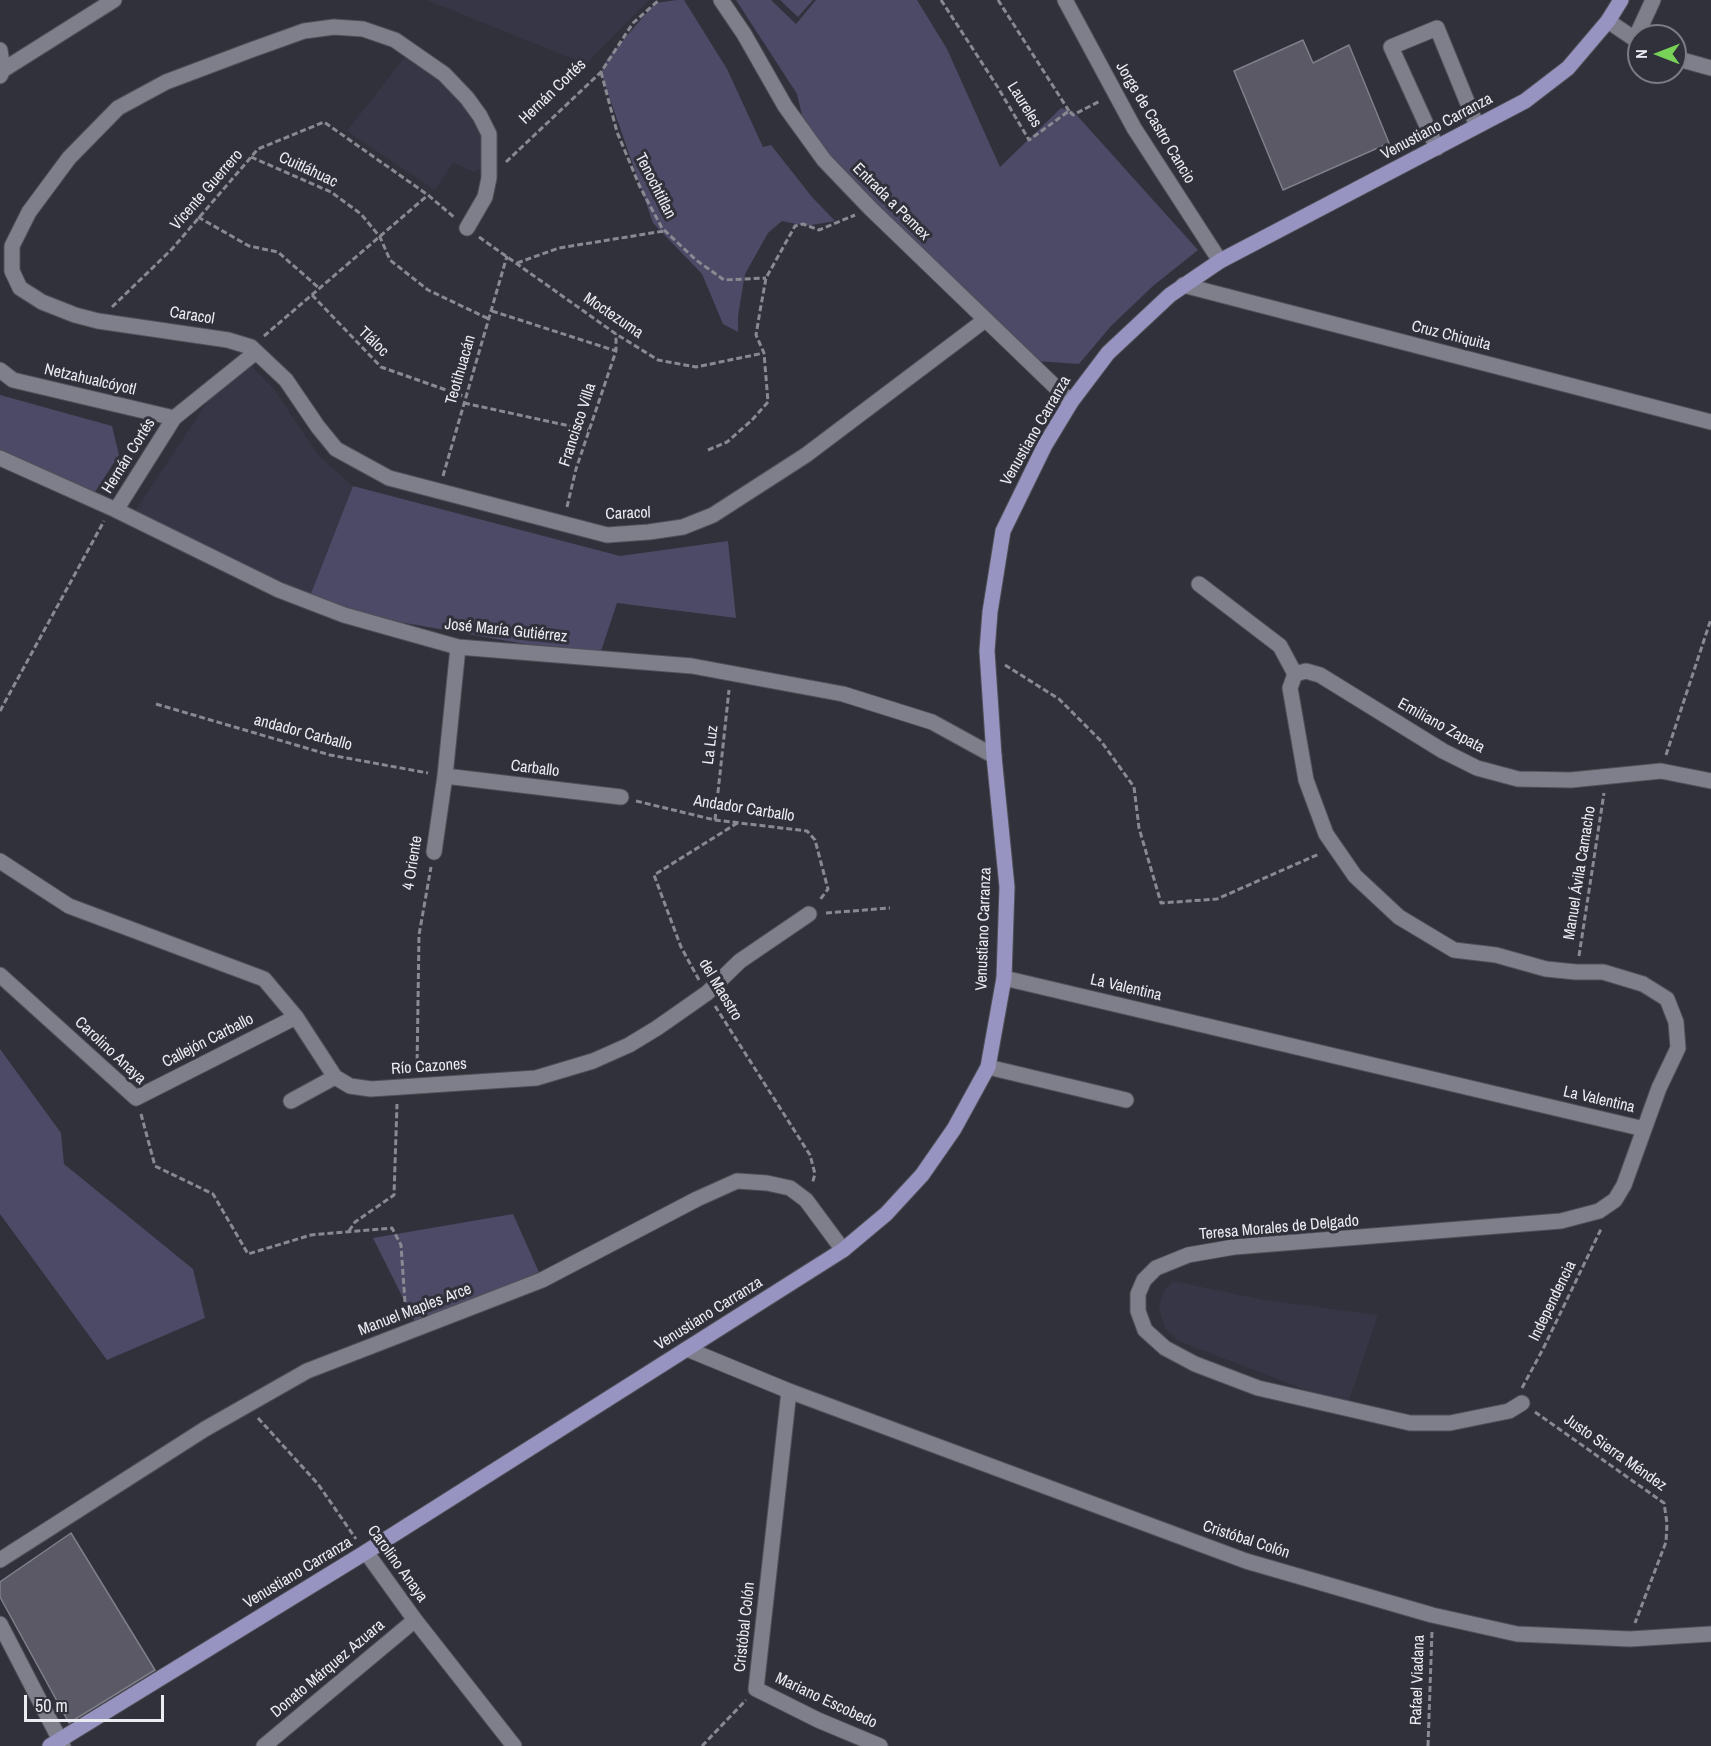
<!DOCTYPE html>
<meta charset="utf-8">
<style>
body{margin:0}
#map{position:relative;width:1711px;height:1746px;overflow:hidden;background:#31313b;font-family:"Archivo Narrow",sans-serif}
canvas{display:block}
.north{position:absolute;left:1627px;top:24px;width:60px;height:60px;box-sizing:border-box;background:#31313b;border:2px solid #7b7b84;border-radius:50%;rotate:270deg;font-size:16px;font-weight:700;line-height:24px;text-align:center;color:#ebebf2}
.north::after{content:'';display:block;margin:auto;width:21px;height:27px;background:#78d258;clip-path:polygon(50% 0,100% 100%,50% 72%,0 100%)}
.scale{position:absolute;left:24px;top:1695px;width:140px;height:27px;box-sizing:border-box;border:3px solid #ebebf2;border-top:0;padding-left:8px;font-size:18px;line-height:21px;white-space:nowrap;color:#ebebf2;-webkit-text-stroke:4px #31313b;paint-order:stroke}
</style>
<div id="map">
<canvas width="1711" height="1746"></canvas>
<div class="north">N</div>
<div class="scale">50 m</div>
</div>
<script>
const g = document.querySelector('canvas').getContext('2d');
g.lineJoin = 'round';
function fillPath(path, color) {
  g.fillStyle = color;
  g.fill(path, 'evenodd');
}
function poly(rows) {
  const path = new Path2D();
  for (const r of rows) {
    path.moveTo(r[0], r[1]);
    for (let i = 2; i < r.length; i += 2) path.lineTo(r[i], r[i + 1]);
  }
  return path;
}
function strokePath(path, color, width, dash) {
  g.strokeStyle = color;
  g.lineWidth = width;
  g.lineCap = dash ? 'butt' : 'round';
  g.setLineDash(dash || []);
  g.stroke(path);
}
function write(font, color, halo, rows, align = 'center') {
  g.font = font + ' "Archivo Narrow",sans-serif';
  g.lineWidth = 6;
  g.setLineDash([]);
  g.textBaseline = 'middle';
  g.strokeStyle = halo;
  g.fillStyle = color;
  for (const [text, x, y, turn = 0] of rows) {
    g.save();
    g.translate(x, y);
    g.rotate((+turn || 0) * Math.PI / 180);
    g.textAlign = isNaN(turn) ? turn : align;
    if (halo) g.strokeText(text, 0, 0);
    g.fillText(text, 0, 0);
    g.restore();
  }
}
fillPath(poly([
 [427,0,649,0,586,64],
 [405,57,422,64,475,113,487,145,483,168,474,172,453,163,435,190,347,131],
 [249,364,273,388,318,455,353,486,310,596,133,514,212,395],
 [1173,1281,1264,1300,1378,1315,1347,1406,1179,1341,1165,1329,1159,1307,1163,1292]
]), '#373647');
fillPath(poly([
 [677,0,684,0,727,69,763,147,771,145,812,197,835,221,806,226,782,221,768,233,745,274,738,316,738,332,723,324,702,274,653,223,601,73,607,59,655,3],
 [736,0,771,0,796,24,816,0,917,0,947,49,1000,167,1061,108,1073,111,1198,250,1153,286,1111,326,1079,364,1035,361,856,188,806,132,797,94],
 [780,0,813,0,798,17],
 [0,395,112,426,119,455,89,501,0,458],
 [353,486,620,556,728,541,736,618,617,603,599,657,348,613,310,596],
 [0,1049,61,1133,64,1164,193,1269,205,1318,107,1360,0,1214],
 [513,1214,542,1279,417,1326,373,1238]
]), '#4c4a66');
const building = poly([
 [1303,40,1313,63,1349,45,1389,143,1283,190,1234,71,1303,40],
 [71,1533,155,1670,69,1723,0,1597,0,1582,71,1533]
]);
fillPath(building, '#5a5965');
strokePath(building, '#7f7f8b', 1.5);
const minor = poly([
 [721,0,744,34,785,106,824,160,871,209,1071,402],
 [1065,0,1134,128,1220,261],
 [1608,21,1639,42],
 [1635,39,1653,0],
 [0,50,3,70],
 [1675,58,1711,68],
 [0,76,3,70,114,0],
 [1437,148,1391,47,1437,28,1477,126],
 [467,228,485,197,489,178,489,134,480,116,467,98,444,74,395,40,363,29,334,27,304,31,251,50,166,82,118,108,69,158,29,212,12,246,12,271,20,288,42,302,75,315,98,321,228,340,251,347,286,380,318,427,336,449,389,478,607,535,649,532,683,527,713,515,806,455,985,320],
 [1183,285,1711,422],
 [0,370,13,380,174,418],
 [0,458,116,510,279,590,344,615,458,647,692,666,843,694,932,722,994,756],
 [116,510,174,418,256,352],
 [1199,584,1280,646,1295,674],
 [1295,674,1290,688,1306,780,1326,834,1355,876,1399,917,1454,950,1496,955,1546,969,1576,972,1603,972,1643,984,1667,999,1676,1022,1678,1048,1659,1088,1624,1185,1615,1200,1599,1211,1561,1221,1234,1247,1188,1255,1156,1268,1144,1280,1138,1294,1138,1311,1145,1330,1165,1348,1195,1364,1258,1388,1410,1423,1450,1423,1509,1411,1522,1403],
 [1295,674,1306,671,1320,675,1443,751,1477,768,1518,779,1571,780,1661,771,1711,781],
 [445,776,621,797],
 [434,852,445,776,458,647],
 [0,861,69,906,264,979,296,1017,335,1077,350,1086,371,1089,536,1078,593,1061,629,1045,657,1028,707,993,740,961,809,914],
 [0,975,136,1098,296,1017],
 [1004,978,1644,1129],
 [988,1067,1126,1100],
 [291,1101,335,1077],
 [687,1349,789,1391,1246,1561,1432,1615,1517,1634,1630,1639,1711,1634],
 [789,1391,756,1689,818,1720,880,1746],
 [366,1552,415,1620,514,1746],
 [0,1560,205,1429,307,1371,542,1280,697,1199,737,1181,767,1183,790,1188,806,1200,843,1250],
 [0,1624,63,1746],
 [264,1746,415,1620]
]);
const major = poly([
 [50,1746,366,1552,843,1250,886,1214,922,1175,954,1129,988,1067,1004,978,1007,887,994,756,987,651,990,612,1003,531,1045,445,1071,402,1108,353,1170,295,1220,261,1525,101,1568,68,1608,21,1621,0]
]);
strokePath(minor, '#505058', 17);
strokePath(major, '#505058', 17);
strokePath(poly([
 [941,0,997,86,1029,140,1069,111,1073,115,1100,101],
 [998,0,1069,111],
 [601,72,617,132,640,187,662,228,696,260,724,280,766,278],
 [251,157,331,192,361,214,380,237,390,260,428,290,489,319],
 [506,162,601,72,633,23,659,0],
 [198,217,249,246,278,252,319,288],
 [479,237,616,334,658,360,696,367,764,353],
 [517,263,559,248,664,231],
 [312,295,381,367,466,397],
 [112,307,172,249,258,149,324,122,428,195,455,218],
 [492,311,616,351],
 [264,336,428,195],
 [464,403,588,430],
 [708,450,727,442,751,421,768,402,764,353,756,335,760,311,766,278,795,226,803,224,819,230,855,215],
 [443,476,507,256],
 [567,507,576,469,616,351,616,334],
 [1005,665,1059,699,1101,741,1134,787,1139,828,1161,903,1217,899,1319,854],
 [156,704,330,755,428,773],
 [0,711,104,521],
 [1666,755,1711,619],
 [636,801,715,820,807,831,815,840,828,889,819,901],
 [715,820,729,690],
 [826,913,890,908],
 [1579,956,1604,793],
 [699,980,681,947,654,875,739,822],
 [715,1006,810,1155,815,1174,812,1184],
 [417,1069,419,935,431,867],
 [141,1114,155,1166,213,1194,248,1254,311,1235,392,1228,401,1245,406,1317],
 [349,1231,355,1222,394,1195,397,1104],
 [1522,1388,1543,1349,1602,1227],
 [1535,1412,1664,1503,1667,1523,1666,1542,1635,1623],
 [258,1418,318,1484,356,1539],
 [702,1746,746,1700],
 [1428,1746,1432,1631]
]), '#898992', 3, [6, 3]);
strokePath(minor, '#7f7e8b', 15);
strokePath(major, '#9894c1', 15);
write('16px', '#ebebf2', '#31313b', [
 ["Hernán Cortés",553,92,-44],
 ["Laureles",1024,105,58],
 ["Jorge de Castro Cancio",1155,123,59],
 ["Venustiano Carranza",1437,127,-28],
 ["Cuitláhuac",308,170,25],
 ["Tenochtitlan",655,186,63],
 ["Vicente Guerrero",207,190,-49],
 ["Entrada a Pemex",891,202,45],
 ["Caracol",192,316,9],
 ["Moctezuma",613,316,34],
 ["Cruz Chiquita",1451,336,14],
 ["Tláloc",373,342,44],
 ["Teotihuacán",461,370,-74],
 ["Netzahualcóyotl",90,380,13],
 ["Francisco Villa",578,425,-72],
 ["Venustiano Carranza",1036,431,-60],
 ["Hernán Cortés",129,456,-58],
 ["Caracol",628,514,-2],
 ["José María Gutiérrez",506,631,6],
 ["Emiliano Zapata",1441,726,29],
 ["andador Carballo",303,733,15],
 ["La Luz",711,745,-83],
 ["Carballo",535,769,7],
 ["Andador Carballo",744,809,9],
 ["4 Oriente",413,863,-81],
 ["Manuel Ávila Camacho",1580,873,-81],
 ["Venustiano Carranza",984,929,-88],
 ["La Valentina",1126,988,13],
 ["del Maestro",720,990,59],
 ["Callejón Carballo",208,1041,-27],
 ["Carolino Anaya",110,1051,43],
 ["Río Cazones",429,1067,-4],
 ["La Valentina",1599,1100,13],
 ["Teresa Morales de Delgado",1279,1228,-5],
 ["Independencia",1553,1301,-64],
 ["Manuel Maples Arce",415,1310,-21],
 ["Venustiano Carranza",709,1314,-32],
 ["Justo Sierra Méndez",1615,1453,35],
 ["Cristóbal Colón",1246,1540,18],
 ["Carolino Anaya",397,1564,54],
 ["Venustiano Carranza",298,1573,-31],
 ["Cristóbal Colón",745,1627,-84],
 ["Donato Márquez Azuara",328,1669,-40],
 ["Rafael Viadana",1418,1680,-88],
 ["Mariano Escobedo",826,1701,25]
]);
</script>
